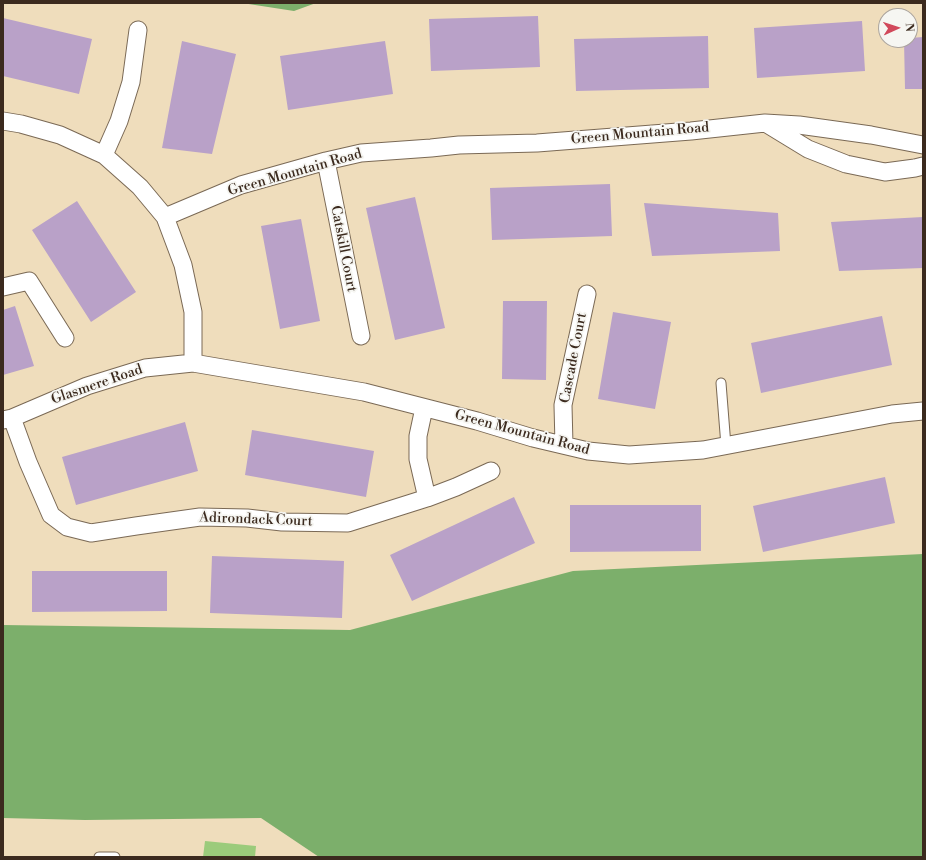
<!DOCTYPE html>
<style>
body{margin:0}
#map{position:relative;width:926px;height:860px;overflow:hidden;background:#efddbc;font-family:"Libre Bodoni",serif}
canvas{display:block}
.frame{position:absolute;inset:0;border:4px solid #3b2a1e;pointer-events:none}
.north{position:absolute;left:878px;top:8px;width:40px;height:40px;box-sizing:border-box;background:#f6f6f2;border:1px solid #aba49d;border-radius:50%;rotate:87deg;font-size:11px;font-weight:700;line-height:16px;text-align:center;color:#3b2a1e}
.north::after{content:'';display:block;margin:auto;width:14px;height:18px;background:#d1495b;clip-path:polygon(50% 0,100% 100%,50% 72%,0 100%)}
</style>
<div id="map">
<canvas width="926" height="860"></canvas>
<div class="frame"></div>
<div class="north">N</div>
</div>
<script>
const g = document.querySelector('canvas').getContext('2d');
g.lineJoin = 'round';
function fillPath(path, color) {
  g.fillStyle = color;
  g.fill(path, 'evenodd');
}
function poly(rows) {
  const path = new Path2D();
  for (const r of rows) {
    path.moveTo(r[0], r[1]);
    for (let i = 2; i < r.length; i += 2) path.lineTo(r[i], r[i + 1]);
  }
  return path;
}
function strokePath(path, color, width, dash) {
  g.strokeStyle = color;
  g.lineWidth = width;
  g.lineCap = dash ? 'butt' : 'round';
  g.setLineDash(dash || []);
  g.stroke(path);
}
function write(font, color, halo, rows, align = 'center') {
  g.font = font + ' "Libre Bodoni",serif';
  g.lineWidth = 3.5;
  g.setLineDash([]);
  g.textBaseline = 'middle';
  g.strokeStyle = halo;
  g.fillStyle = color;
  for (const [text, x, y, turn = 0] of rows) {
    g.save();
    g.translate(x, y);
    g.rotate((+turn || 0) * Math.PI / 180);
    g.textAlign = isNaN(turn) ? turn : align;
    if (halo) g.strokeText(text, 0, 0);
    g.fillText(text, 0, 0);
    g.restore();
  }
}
fillPath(poly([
 [205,841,256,846,255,857,203,857]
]), '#9bcb7b');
fillPath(poly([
 [242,3,316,3,294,11],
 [923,554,923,857,319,857,261,818,85,820,3,818,3,625,350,630,573,571]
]), '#7caf6b');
fillPath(poly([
 [538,16,540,67,431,71,429,19],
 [3,18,92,39,79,94,3,76],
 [862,21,865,71,757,78,754,28],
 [708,36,709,88,576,91,574,39],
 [923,37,923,89,905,89,904,40,910,40,910,38],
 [182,41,236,54,212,154,162,148],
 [385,41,393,94,288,110,280,56],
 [610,184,612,236,492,240,490,188],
 [415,197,445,328,395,340,366,208],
 [77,201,136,292,91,322,32,230],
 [644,203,778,213,780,251,652,256],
 [923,217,923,268,839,271,831,222],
 [301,219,320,321,280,329,261,226],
 [503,301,547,301,546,380,502,379],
 [15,306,34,366,3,375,3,310],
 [613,312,671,322,655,409,598,399],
 [882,316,892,365,761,393,751,343],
 [185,422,198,471,76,505,62,457],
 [252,430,374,451,366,497,245,475],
 [885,477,895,523,763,552,753,506],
 [514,497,535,543,412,601,390,555],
 [570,505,701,505,701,551,570,552],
 [212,556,344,561,342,618,210,613],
 [32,571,167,571,167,611,32,612]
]), '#b9a1c8');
const service = poly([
 [721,383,726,446],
 [99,857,115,857]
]);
const minor = poly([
 [3,121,21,124,60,135,104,155,140,187,165,217,183,265,193,312,193,363],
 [767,124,808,149,846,164,885,172,915,168,923,166],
 [104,155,119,121,131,82,138,30],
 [326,161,361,336],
 [165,217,241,185,326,161,361,153,431,148,459,145,537,143,691,131,765,123,799,125,871,135,923,145],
 [3,287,29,281,65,338],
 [424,408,418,436,418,459,427,498],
 [12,418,28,462,51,515,67,527,91,533,136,526,200,517,247,518,282,522,348,523,427,498,456,487,491,471],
 [3,420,12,418,87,386,145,368,193,363,364,392,477,421,533,438,588,451,629,455,703,450,892,414,923,411],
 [564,445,563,405,587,294]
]);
strokePath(service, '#7a6955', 11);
strokePath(minor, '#7a6955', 19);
strokePath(service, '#fff', 9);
strokePath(minor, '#fff', 17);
write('14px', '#3b2a1e', '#f6f6f2', [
 ["Green Mountain Road",640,134,-5],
 ["Green Mountain Road",295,173,-16],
 ["Catskill Court",343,249,79],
 ["Cascade Court",574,358,-79],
 ["Glasmere Road",97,385,-19],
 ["Green Mountain Road",522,433,15],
 ["Adirondack Court",256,520,2]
]);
</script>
